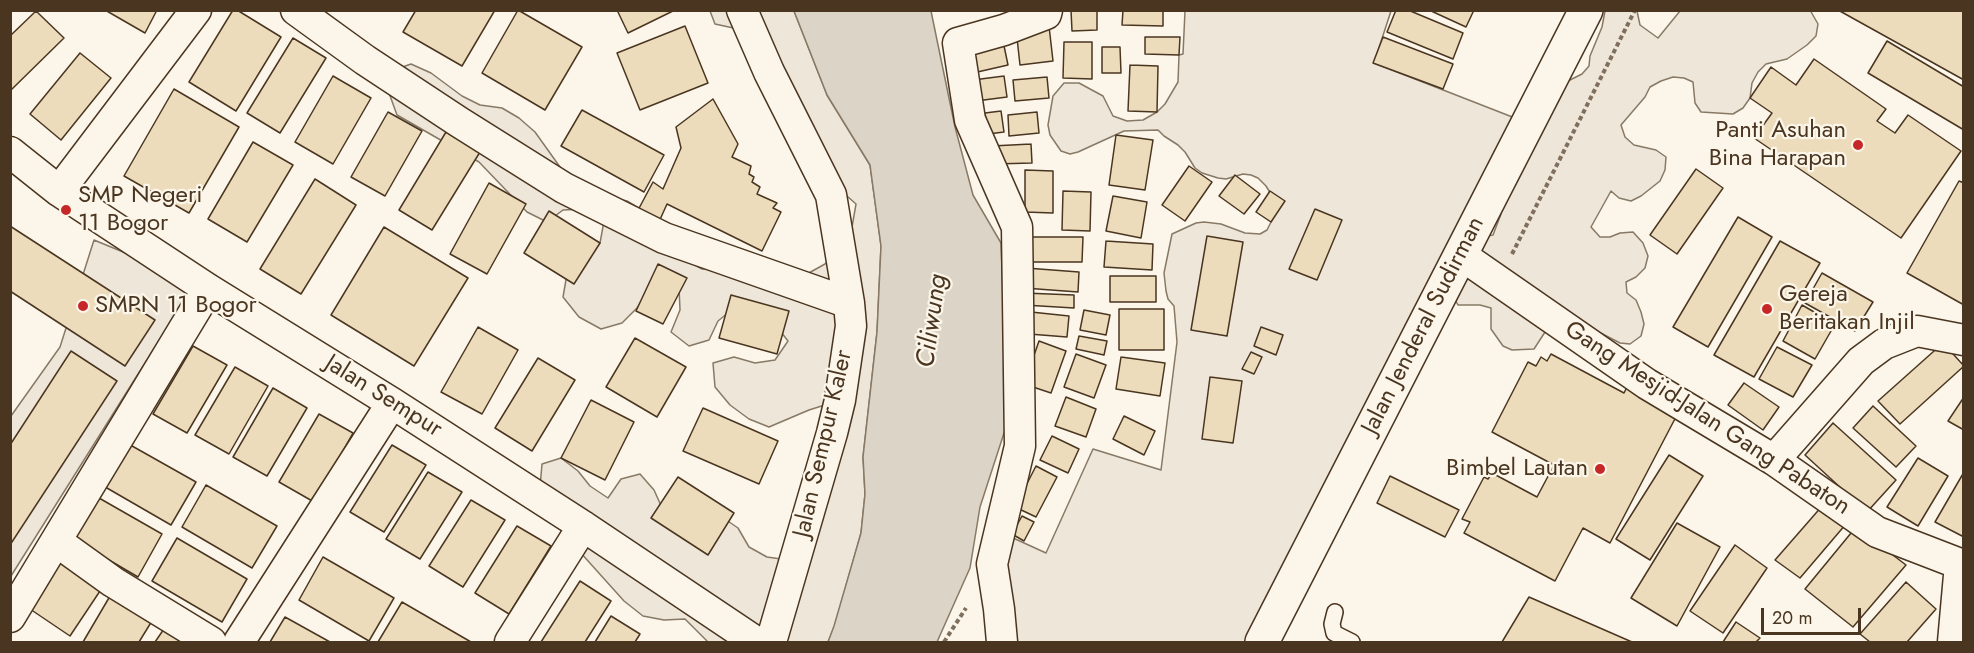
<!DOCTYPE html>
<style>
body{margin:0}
#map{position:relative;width:1974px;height:653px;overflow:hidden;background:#fbf6e9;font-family:Jost,sans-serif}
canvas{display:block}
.frame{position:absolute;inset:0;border:12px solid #4a3520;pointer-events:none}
.scale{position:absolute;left:1761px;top:608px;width:100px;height:27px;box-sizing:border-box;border:3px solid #4a3520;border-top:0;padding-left:8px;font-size:18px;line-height:21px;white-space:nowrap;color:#4a3520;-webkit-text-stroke:4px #fbf6e9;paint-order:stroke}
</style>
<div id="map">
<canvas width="1974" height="653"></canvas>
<div class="frame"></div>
<div class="scale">20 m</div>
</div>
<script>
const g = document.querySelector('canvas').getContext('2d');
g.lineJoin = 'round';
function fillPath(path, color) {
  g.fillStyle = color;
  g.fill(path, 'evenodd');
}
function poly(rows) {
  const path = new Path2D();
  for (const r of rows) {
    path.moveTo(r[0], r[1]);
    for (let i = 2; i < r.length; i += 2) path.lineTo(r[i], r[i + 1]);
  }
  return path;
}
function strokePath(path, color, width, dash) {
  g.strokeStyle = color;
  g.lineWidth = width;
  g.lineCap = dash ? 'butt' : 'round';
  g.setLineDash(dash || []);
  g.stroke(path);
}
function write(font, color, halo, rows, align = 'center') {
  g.font = font + ' Jost,sans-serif';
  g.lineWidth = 4.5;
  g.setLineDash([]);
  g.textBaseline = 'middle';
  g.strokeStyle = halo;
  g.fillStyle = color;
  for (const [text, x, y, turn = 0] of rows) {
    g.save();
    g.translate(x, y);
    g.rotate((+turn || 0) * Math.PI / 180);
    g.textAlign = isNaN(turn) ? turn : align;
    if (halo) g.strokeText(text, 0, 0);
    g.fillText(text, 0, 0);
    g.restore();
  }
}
const green = poly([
 [1810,10,1818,24,1816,36,1807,45,1787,59,1766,64,1758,72,1752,83,1750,98,1743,108,1733,114,1701,112,1695,103,1693,82,1684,78,1673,77,1661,81,1650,87,1645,97,1621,125,1625,137,1634,145,1656,150,1666,157,1665,170,1660,181,1641,196,1631,201,1619,198,1611,191,1591,227,1600,237,1610,237,1620,233,1633,232,1643,243,1648,256,1645,268,1636,277,1626,282,1627,293,1636,300,1641,312,1644,324,1641,336,1630,344,1620,343,1589,327,1547,329,1534,349,1512,350,1503,346,1491,329,1491,308,1480,305,1458,305,1453,296,1262,642,1002,642,1000,532,1046,553,1093,449,1161,470,1177,342,1174,306,1168,299,1166,291,1164,273,1172,234,1196,223,1204,222,1221,224,1245,233,1260,234,1267,230,1274,216,1274,199,1266,186,1258,178,1251,175,1243,174,1226,179,1218,178,1202,173,1195,168,1185,152,1178,145,1164,136,1158,130,1124,131,1078,152,1070,154,1061,151,1050,135,1048,125,1053,96,1064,83,1079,83,1103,96,1113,116,1127,121,1143,120,1157,112,1165,104,1178,82,1179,55,1183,54,1185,11,1391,11,1374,63,1520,120,1562,84,1582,74,1589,66,1590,56,1602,27,1605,11,1637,11,1640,25,1658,38,1680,11,1810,10],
 [1499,204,1501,214,1493,235,1470,238,1499,204],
 [710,11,794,11,827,95,870,165,881,246,877,332,863,457,865,494,861,533,835,625,828,642,708,642,685,619,664,620,643,616,624,601,562,532,549,511,540,487,542,464,561,458,578,471,590,486,608,498,621,479,640,474,654,490,663,510,722,517,738,528,749,547,767,557,788,560,828,404,809,410,769,427,749,419,730,405,715,387,713,363,734,357,755,363,775,360,788,341,774,323,734,308,718,321,709,340,689,346,671,332,680,310,679,287,649,290,637,308,622,323,601,329,579,317,563,297,567,274,600,243,604,221,584,209,563,210,547,222,527,212,479,162,397,115,389,93,391,71,411,64,431,73,462,96,480,105,502,108,519,118,535,132,570,181,606,196,627,201,647,213,684,259,702,269,807,274,825,264,841,248,852,227,856,204,839,189,738,29,715,24,710,11],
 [94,240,196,282,11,576,11,416,60,347,94,240]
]);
fillPath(green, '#ede6d9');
strokePath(green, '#887966', 1.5);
const water = poly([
 [794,11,931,11,955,127,973,195,1001,243,1005,356,1005,430,980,507,970,568,937,642,828,642,834,626,861,533,865,494,863,457,877,332,881,246,870,165,827,95,794,11]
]);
fillPath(water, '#dcd4c6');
strokePath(water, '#887966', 1.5);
const building = poly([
 [105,10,157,10,145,33,105,10],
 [233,10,237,10,281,37,236,111,189,82,233,10],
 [416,10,495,10,462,66,403,32,416,10],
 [518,10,582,47,545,110,482,73,518,10],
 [617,10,675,10,628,33,617,10],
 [1071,10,1097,10,1097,30,1072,31,1071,10],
 [1123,10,1163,10,1163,26,1122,25,1123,10],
 [1396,10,1408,10,1463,33,1453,59,1387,32,1396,10],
 [1429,10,1474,10,1466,27,1429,10],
 [1838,10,1964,10,1964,80,1838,10],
 [36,11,64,38,10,91,10,36,36,11],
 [685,26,708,83,640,110,617,53,685,26],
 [1049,26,1053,61,1020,65,1016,29,1049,26],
 [1145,37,1180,37,1179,55,1145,54,1145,37],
 [1383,37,1453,64,1443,89,1373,63,1383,37],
 [293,38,326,58,280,133,247,113,293,38],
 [1003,41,1008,65,973,73,967,48,1003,41],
 [1887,41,1964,87,1964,130,1868,73,1887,41],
 [1064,42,1092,42,1092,79,1063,78,1064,42],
 [1102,47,1120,47,1121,73,1102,73,1102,47],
 [80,53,111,78,61,140,30,114,80,53],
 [1814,59,1886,109,1877,121,1895,133,1908,115,1961,151,1901,238,1754,138,1772,113,1750,98,1771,67,1796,85,1814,59],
 [1130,65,1158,66,1157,112,1128,111,1130,65],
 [333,76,371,98,333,164,295,142,333,76],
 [1004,76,1007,97,976,101,973,80,1004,76],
 [1047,77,1049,98,1015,101,1013,80,1047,77],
 [174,89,239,127,189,213,124,176,174,89],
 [713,99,738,144,732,157,751,166,749,174,754,177,752,182,760,187,757,194,777,203,773,208,781,212,762,251,667,204,658,224,637,212,653,182,663,189,681,148,676,127,713,99],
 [582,110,664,155,644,192,561,146,582,110],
 [1001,111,1004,132,988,134,985,113,1001,111],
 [388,112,422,131,385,196,351,177,388,112],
 [1037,112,1039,133,1009,136,1008,115,1037,112],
 [446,132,480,152,432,230,399,210,446,132],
 [1116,135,1153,140,1145,190,1109,185,1116,135],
 [253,142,293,165,247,242,208,219,253,142],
 [1031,144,1032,163,994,164,992,146,1031,144],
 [1189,166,1212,182,1185,221,1162,205,1189,166],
 [1696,169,1723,188,1677,254,1650,235,1696,169],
 [1025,170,1053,171,1053,213,1025,212,1025,170],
 [1235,175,1260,194,1244,214,1219,196,1235,175],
 [315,179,356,205,301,294,260,269,315,179],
 [1959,181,1964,183,1964,305,1907,273,1959,181],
 [489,183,526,204,487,274,450,254,489,183],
 [1063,191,1091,192,1090,231,1062,230,1063,191],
 [1270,191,1285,201,1271,222,1256,212,1270,191],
 [1113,196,1147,202,1141,238,1106,231,1113,196],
 [1315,209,1342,220,1317,280,1289,269,1315,209],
 [549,211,600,243,574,284,524,253,549,211],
 [1738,217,1772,237,1708,347,1673,327,1738,217],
 [10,226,155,320,125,366,10,291,10,226],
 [384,227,468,278,414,366,331,315,384,227],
 [1207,236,1243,242,1227,336,1191,330,1207,236],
 [1029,237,1083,237,1082,262,1029,262,1029,237],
 [1106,241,1153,244,1152,270,1104,267,1106,241],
 [1780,241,1820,263,1754,377,1714,355,1780,241],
 [658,264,687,278,663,324,636,311,658,264],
 [1026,268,1079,272,1078,292,1024,288,1026,268],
 [1822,273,1873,302,1855,331,1805,303,1822,273],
 [1110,276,1156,276,1156,302,1110,302,1110,276],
 [1024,293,1074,295,1074,308,1024,305,1024,293],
 [731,295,789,311,777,354,719,338,731,295],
 [1802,305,1835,324,1815,359,1783,341,1802,305],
 [1119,309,1164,309,1164,350,1119,350,1119,309],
 [1084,310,1110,315,1106,335,1080,330,1084,310],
 [1031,312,1069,316,1067,337,1029,334,1031,312],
 [478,327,518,350,482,414,441,392,478,327],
 [1261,327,1283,335,1276,355,1254,346,1261,327],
 [1079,336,1107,341,1104,355,1076,349,1079,336],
 [635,338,686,367,657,417,606,387,635,338],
 [1039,341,1066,351,1051,393,1024,384,1039,341],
 [1943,343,1964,366,1900,424,1878,401,1943,343],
 [193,346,227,365,187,433,153,414,193,346],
 [1777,347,1812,365,1793,397,1759,379,1777,347],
 [71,351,117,381,10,545,10,445,71,351],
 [1251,352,1262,357,1254,374,1242,369,1251,352],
 [1076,354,1106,365,1094,398,1064,387,1076,354],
 [1551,354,1624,393,1628,385,1678,413,1610,543,1583,528,1555,581,1464,533,1470,522,1462,519,1484,477,1488,479,1492,473,1537,497,1554,465,1492,432,1528,362,1536,366,1541,357,1547,361,1551,354],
 [1121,357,1165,363,1160,396,1116,389,1121,357],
 [538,358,575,380,532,451,495,428,538,358],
 [235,367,268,386,229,454,195,435,235,367],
 [1210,377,1242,381,1233,443,1202,439,1210,377],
 [1744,383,1779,407,1763,430,1728,405,1744,383],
 [273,388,307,408,267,476,233,457,273,388],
 [1066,397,1096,409,1086,437,1055,426,1066,397],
 [1964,397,1964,430,1948,421,1964,397],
 [591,400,634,422,605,480,561,458,591,400],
 [1873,406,1916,446,1896,467,1853,428,1873,406],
 [703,408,778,441,759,484,683,451,703,408],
 [319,414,353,433,314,502,279,482,319,414],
 [1124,416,1155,431,1144,455,1113,439,1124,416],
 [1833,423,1896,480,1867,512,1805,455,1833,423],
 [1052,436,1079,449,1068,473,1040,460,1052,436],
 [125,442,196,482,171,525,100,484,125,442],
 [392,445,426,465,384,532,350,512,392,445],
 [1669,455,1703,476,1650,560,1616,539,1669,455],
 [1918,458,1948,476,1918,526,1887,507,1918,458],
 [1036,466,1057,477,1036,517,1015,507,1036,466],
 [428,472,462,492,420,559,386,539,428,472],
 [1964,472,1964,537,1935,522,1964,472],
 [1390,476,1459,510,1445,537,1377,503,1390,476],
 [678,477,734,513,708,555,651,518,678,477],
 [206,485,277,526,252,568,182,527,206,485],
 [92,494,162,534,138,577,68,536,92,494],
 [471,500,505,520,463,587,429,566,471,500],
 [1823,505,1846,524,1800,578,1775,560,1823,505],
 [1022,516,1034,522,1024,541,1012,534,1022,516],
 [1677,523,1720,547,1677,626,1631,598,1677,523],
 [517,526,551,546,509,614,475,593,517,526],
 [1856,527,1906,565,1853,627,1805,589,1856,527],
 [177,538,247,579,222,622,152,581,177,538],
 [1735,545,1767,568,1723,633,1690,611,1735,545],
 [323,557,394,598,369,641,299,600,323,557],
 [56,558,102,588,70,636,24,605,56,558],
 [580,581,611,601,585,642,541,642,580,581],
 [1906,582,1936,609,1907,642,1870,642,1860,634,1906,582],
 [113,591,155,616,139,642,83,642,113,591],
 [1529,597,1632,642,1502,642,1529,597],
 [402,602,471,642,378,642,402,602],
 [611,616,640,634,635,642,595,642,611,616],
 [285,617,330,642,270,642,285,617],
 [1736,622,1760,638,1756,642,1723,642,1736,622],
 [166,626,194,642,155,642,166,626]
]);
fillPath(building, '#ecdcbc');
strokePath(building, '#4a3520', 1.5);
const lane = poly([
 [1335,612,1332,624,1334,633,1352,642]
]);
const street = poly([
 [296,10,365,60,459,122,564,188,664,238,849,303],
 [742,10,769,72,831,195,849,303,851,326,840,400,832,433,771,642],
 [10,152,59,191,208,289,392,403,583,526,756,642],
 [59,191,196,10],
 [1461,255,1647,384,1774,460,1877,532,1960,564,1964,564],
 [1774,460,1861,361,1884,344,1917,331,1964,340],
 [56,541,113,582,211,642],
 [10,617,208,289],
 [239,642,392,403],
 [510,642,583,526],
 [1002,642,999,609,992,564,1020,446,1017,227,970,120,958,43,1004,30,1046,14,1047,10],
 [1953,642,1960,564]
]);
const primary = poly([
 [1262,642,1586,10]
]);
strokePath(lane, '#4a3520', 18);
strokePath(street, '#4a3520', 33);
strokePath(primary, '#4a3520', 36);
strokePath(poly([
 [1512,254,1635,10],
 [944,642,966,608]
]), '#7f6f5c', 4, [4.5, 3]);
strokePath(lane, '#fbf6e9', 15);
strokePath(street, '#fbf6e9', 30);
strokePath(primary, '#fbf6e9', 33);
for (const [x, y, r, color] of [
 [1858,145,6,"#c62828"],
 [66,210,6,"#c62828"],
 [83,306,6,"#c62828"],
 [1767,309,6,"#c62828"],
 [1600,469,6,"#c62828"]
]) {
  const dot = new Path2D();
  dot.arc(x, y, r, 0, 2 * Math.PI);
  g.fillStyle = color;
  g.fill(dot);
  strokePath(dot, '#fbf6e9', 2);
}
write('24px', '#4a3520', '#fbf6e9', [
 ["Panti Asuhan",1846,131,"right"],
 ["Bina Harapan",1846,159,"right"],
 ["SMP Negeri",78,196],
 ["11 Bogor",78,224],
 ["Gereja",1779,295],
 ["Beritakan Injil",1779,323],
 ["SMPN 11 Bogor",95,306],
 ["Bimbel Lautan",1588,469,"right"]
], 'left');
write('24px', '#4a3520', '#fbf6e9', [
 ["Jalan Jenderal Sudirman",1424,326,-63],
 ["Jalan Sempur",383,397,32],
 ["Gang Mesjid-Jalan Gang Pabaton",1707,419,33],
 ["Jalan Sempur Kaler",824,444,-77]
]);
write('italic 26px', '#4a3520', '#fbf6e9', [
 ["Ciliwung",933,321,-82]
]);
</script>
